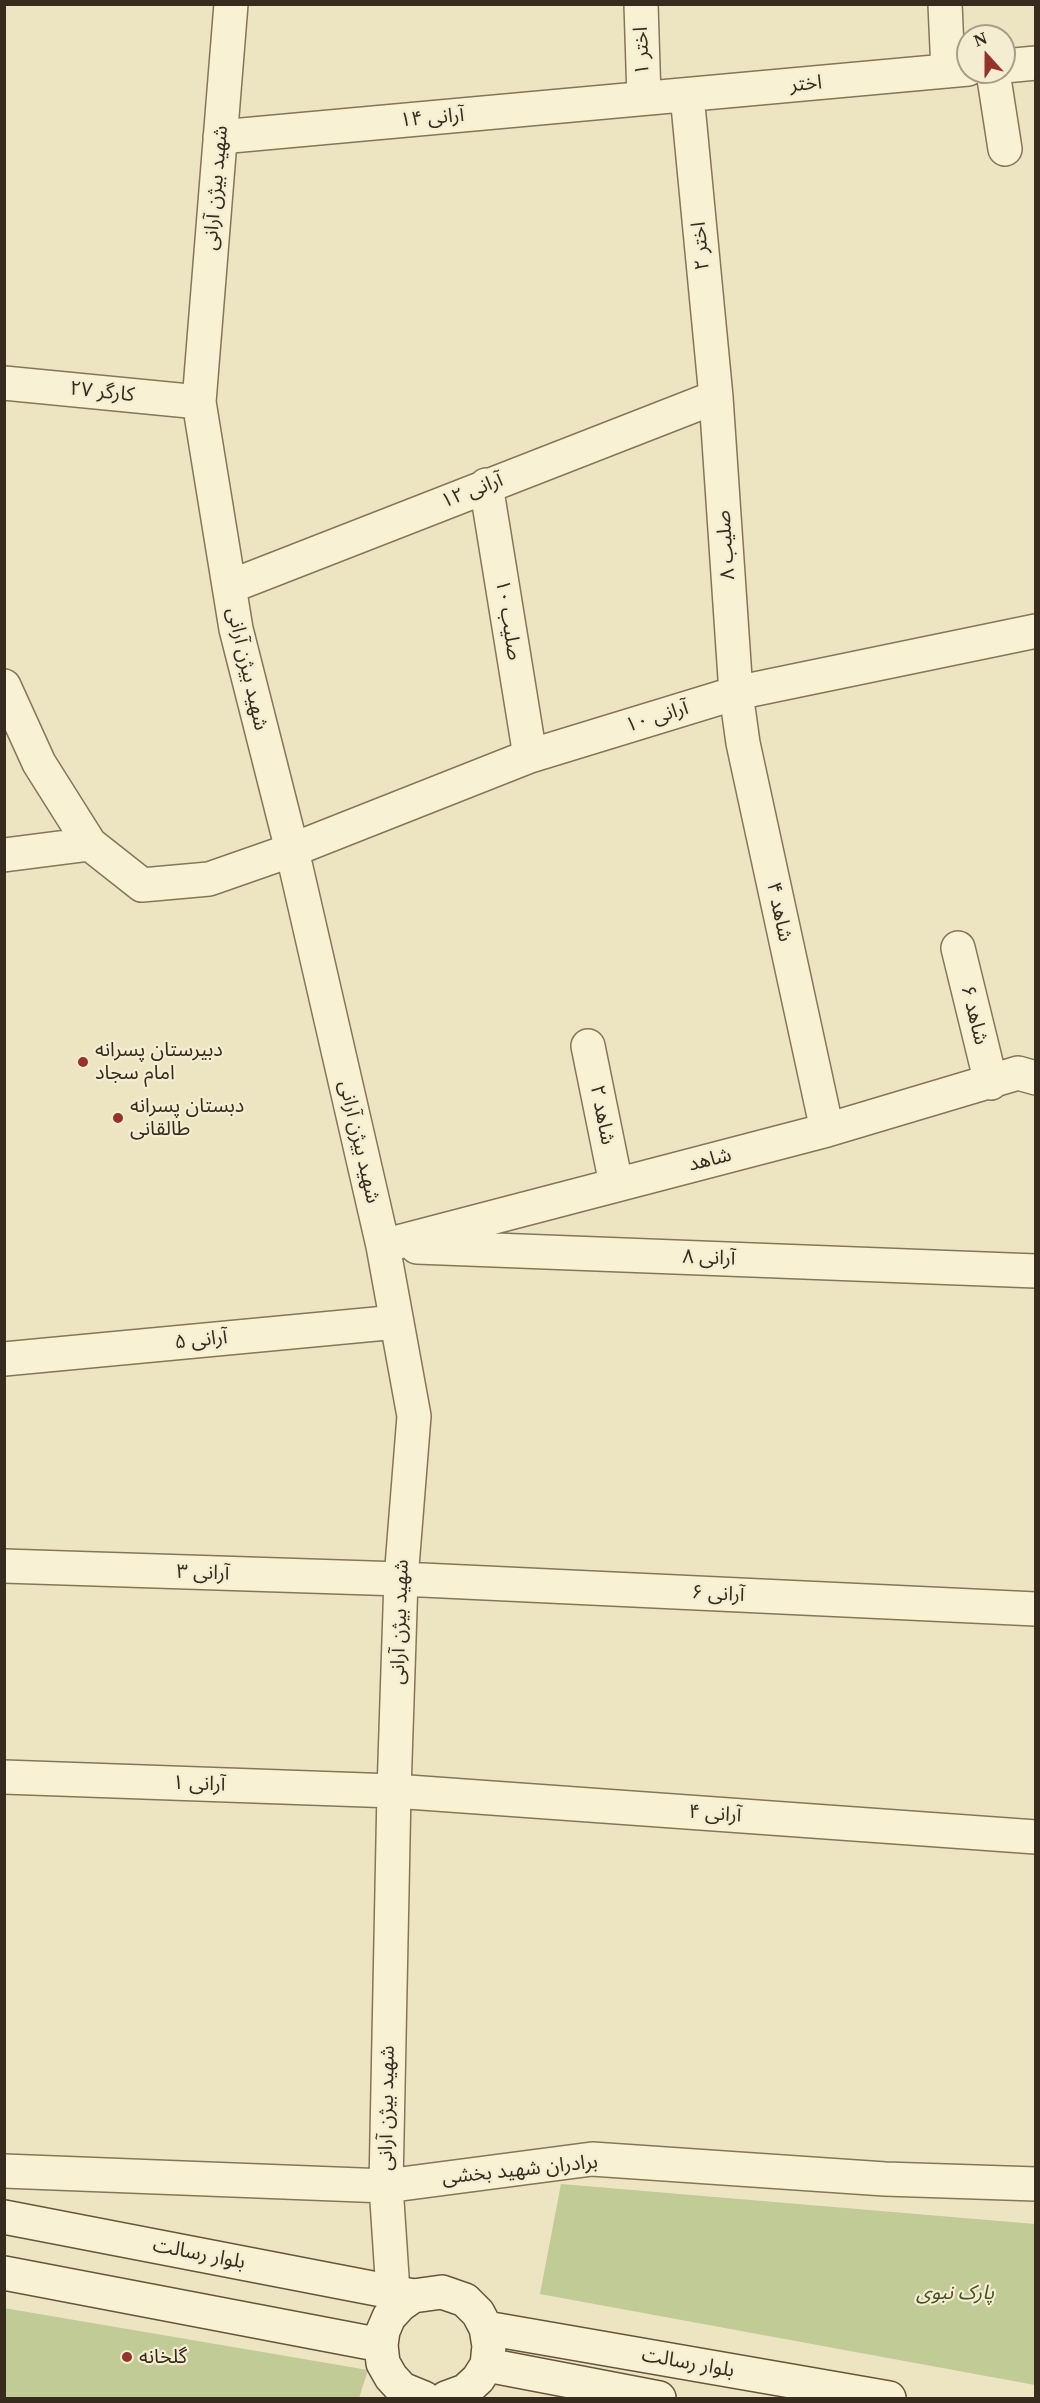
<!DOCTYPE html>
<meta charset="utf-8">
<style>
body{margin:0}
#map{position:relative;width:1040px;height:2403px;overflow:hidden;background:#ede4c1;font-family:"Noto Serif",serif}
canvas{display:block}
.frame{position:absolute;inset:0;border:6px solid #362b1d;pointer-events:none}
.north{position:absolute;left:956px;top:24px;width:60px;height:60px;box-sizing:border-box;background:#f5edd1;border:2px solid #a99f89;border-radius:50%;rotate:339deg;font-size:16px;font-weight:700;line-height:24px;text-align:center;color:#362b1d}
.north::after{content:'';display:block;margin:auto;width:21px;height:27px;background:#953229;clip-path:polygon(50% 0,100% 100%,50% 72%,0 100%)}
</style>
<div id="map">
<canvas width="1040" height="2403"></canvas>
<div class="frame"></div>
<div class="north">N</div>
</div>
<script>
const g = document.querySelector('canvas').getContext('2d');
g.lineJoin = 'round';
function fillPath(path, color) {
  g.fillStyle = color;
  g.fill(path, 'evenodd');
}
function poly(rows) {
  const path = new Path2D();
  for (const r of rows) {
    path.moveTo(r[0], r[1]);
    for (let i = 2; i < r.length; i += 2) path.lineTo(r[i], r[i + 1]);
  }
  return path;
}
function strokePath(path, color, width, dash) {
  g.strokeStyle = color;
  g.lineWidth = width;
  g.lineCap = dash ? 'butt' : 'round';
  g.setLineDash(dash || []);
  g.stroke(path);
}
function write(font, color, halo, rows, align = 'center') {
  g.font = font + ' "Noto Serif","Noto Sans Arabic",serif';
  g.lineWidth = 4.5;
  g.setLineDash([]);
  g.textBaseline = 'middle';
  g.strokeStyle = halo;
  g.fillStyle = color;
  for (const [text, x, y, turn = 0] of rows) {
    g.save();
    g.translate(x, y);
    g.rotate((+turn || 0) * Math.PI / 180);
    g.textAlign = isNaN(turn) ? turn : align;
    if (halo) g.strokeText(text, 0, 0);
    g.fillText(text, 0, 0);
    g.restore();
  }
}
fillPath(poly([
 [561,2184,1035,2224,1035,2385,540,2294],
 [4,2308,368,2370,359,2398,5,2398]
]), '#c0cb95');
const minor = poly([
 [231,4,199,402,236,629,292,850,383,1246,414,1416,401,1579,394,1791,386,2186,393,2292],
 [641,4,644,98],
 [945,4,948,71],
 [1004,66,1036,63],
 [993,72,1005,149],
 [687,95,716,397,736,693,743,743,827,1130],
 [220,137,968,69],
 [4,383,199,402],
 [486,485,530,756],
 [229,587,716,397],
 [4,686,39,763,90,844,142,885,209,879,292,850,530,756,736,693,1036,631],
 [4,855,90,844],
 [958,948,991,1083],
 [588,1046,616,1184],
 [383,1246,827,1130,1018,1073,1036,1078],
 [417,1247,1036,1271],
 [4,1359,397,1322],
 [4,1566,401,1579,1036,1609],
 [4,1777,394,1791,1036,1837],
 [4,2171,386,2186,592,2159,885,2179,1036,2184]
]);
const secondary = poly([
 [4,2217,413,2296],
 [4,2273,381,2345],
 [486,2328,889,2398],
 [487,2365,659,2398],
 [424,2398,402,2389,391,2377,383,2363,381,2345,383,2331,389,2317,400,2305,413,2296,442,2292,465,2300,478,2313,486,2328,489,2346,487,2365,478,2379,465,2391,446,2398]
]);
strokePath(minor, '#877559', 36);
strokePath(secondary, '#68563c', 36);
strokePath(minor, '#f8f1d4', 33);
strokePath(secondary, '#f8f1d4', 33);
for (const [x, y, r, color] of [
 [83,1062,6,"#953229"],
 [118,1118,6,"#953229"],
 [127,2357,6,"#953229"]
]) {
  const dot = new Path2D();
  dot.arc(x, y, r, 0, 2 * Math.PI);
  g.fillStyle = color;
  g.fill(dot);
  strokePath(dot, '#f5edd1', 2);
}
write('20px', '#362b1d', '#f5edd1', [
 ["اختر ۱",642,51,-92],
 ["اختر",806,84,-5],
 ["آرانی ۱۴",432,118,-5],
 ["شهید بیژن آرانی",216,188,-85],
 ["اختر ۲",701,246,-95],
 ["کارگر ۲۷",102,392,6],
 ["آرانی ۱۲",472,491,-21],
 ["صلیب ۸",726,545,-94],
 ["صلیب ۱۰",508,620,81],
 ["شهید بیژن آرانی",247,669,77],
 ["آرانی ۱۰",657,717,-17],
 ["شاهد ۴",779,912,78],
 ["شاهد ۶",974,1015,76],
 ["شاهد ۲",602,1115,79],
 ["شهید بیژن آرانی",359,1142,77],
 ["شاهد",710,1160,-14],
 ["آرانی ۸",709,1258,2],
 ["آرانی ۵",201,1340,-6],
 ["آرانی ۳",203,1573,2],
 ["آرانی ۶",718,1594,3],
 ["شهید بیژن آرانی",400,1622,-88],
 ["آرانی ۱",199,1784,2],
 ["آرانی ۴",715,1814,4],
 ["شهید بیژن آرانی",387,2108,-89],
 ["برادران شهید بخشی",520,2170,-6],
 ["بلوار رسالت",199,2254,11],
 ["بلوار رسالت",688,2363,10]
]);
write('20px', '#362b1d', '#f5edd1', [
 ["دبیرستان پسرانه",95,1050],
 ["امام سجاد",95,1073],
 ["دبستان پسرانه",130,1106],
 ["طالقانی",130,1129],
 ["گلخانه",139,2357]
], 'left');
write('italic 20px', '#435324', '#f5edd1', [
 ["پارک نبوی",955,2293]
]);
</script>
